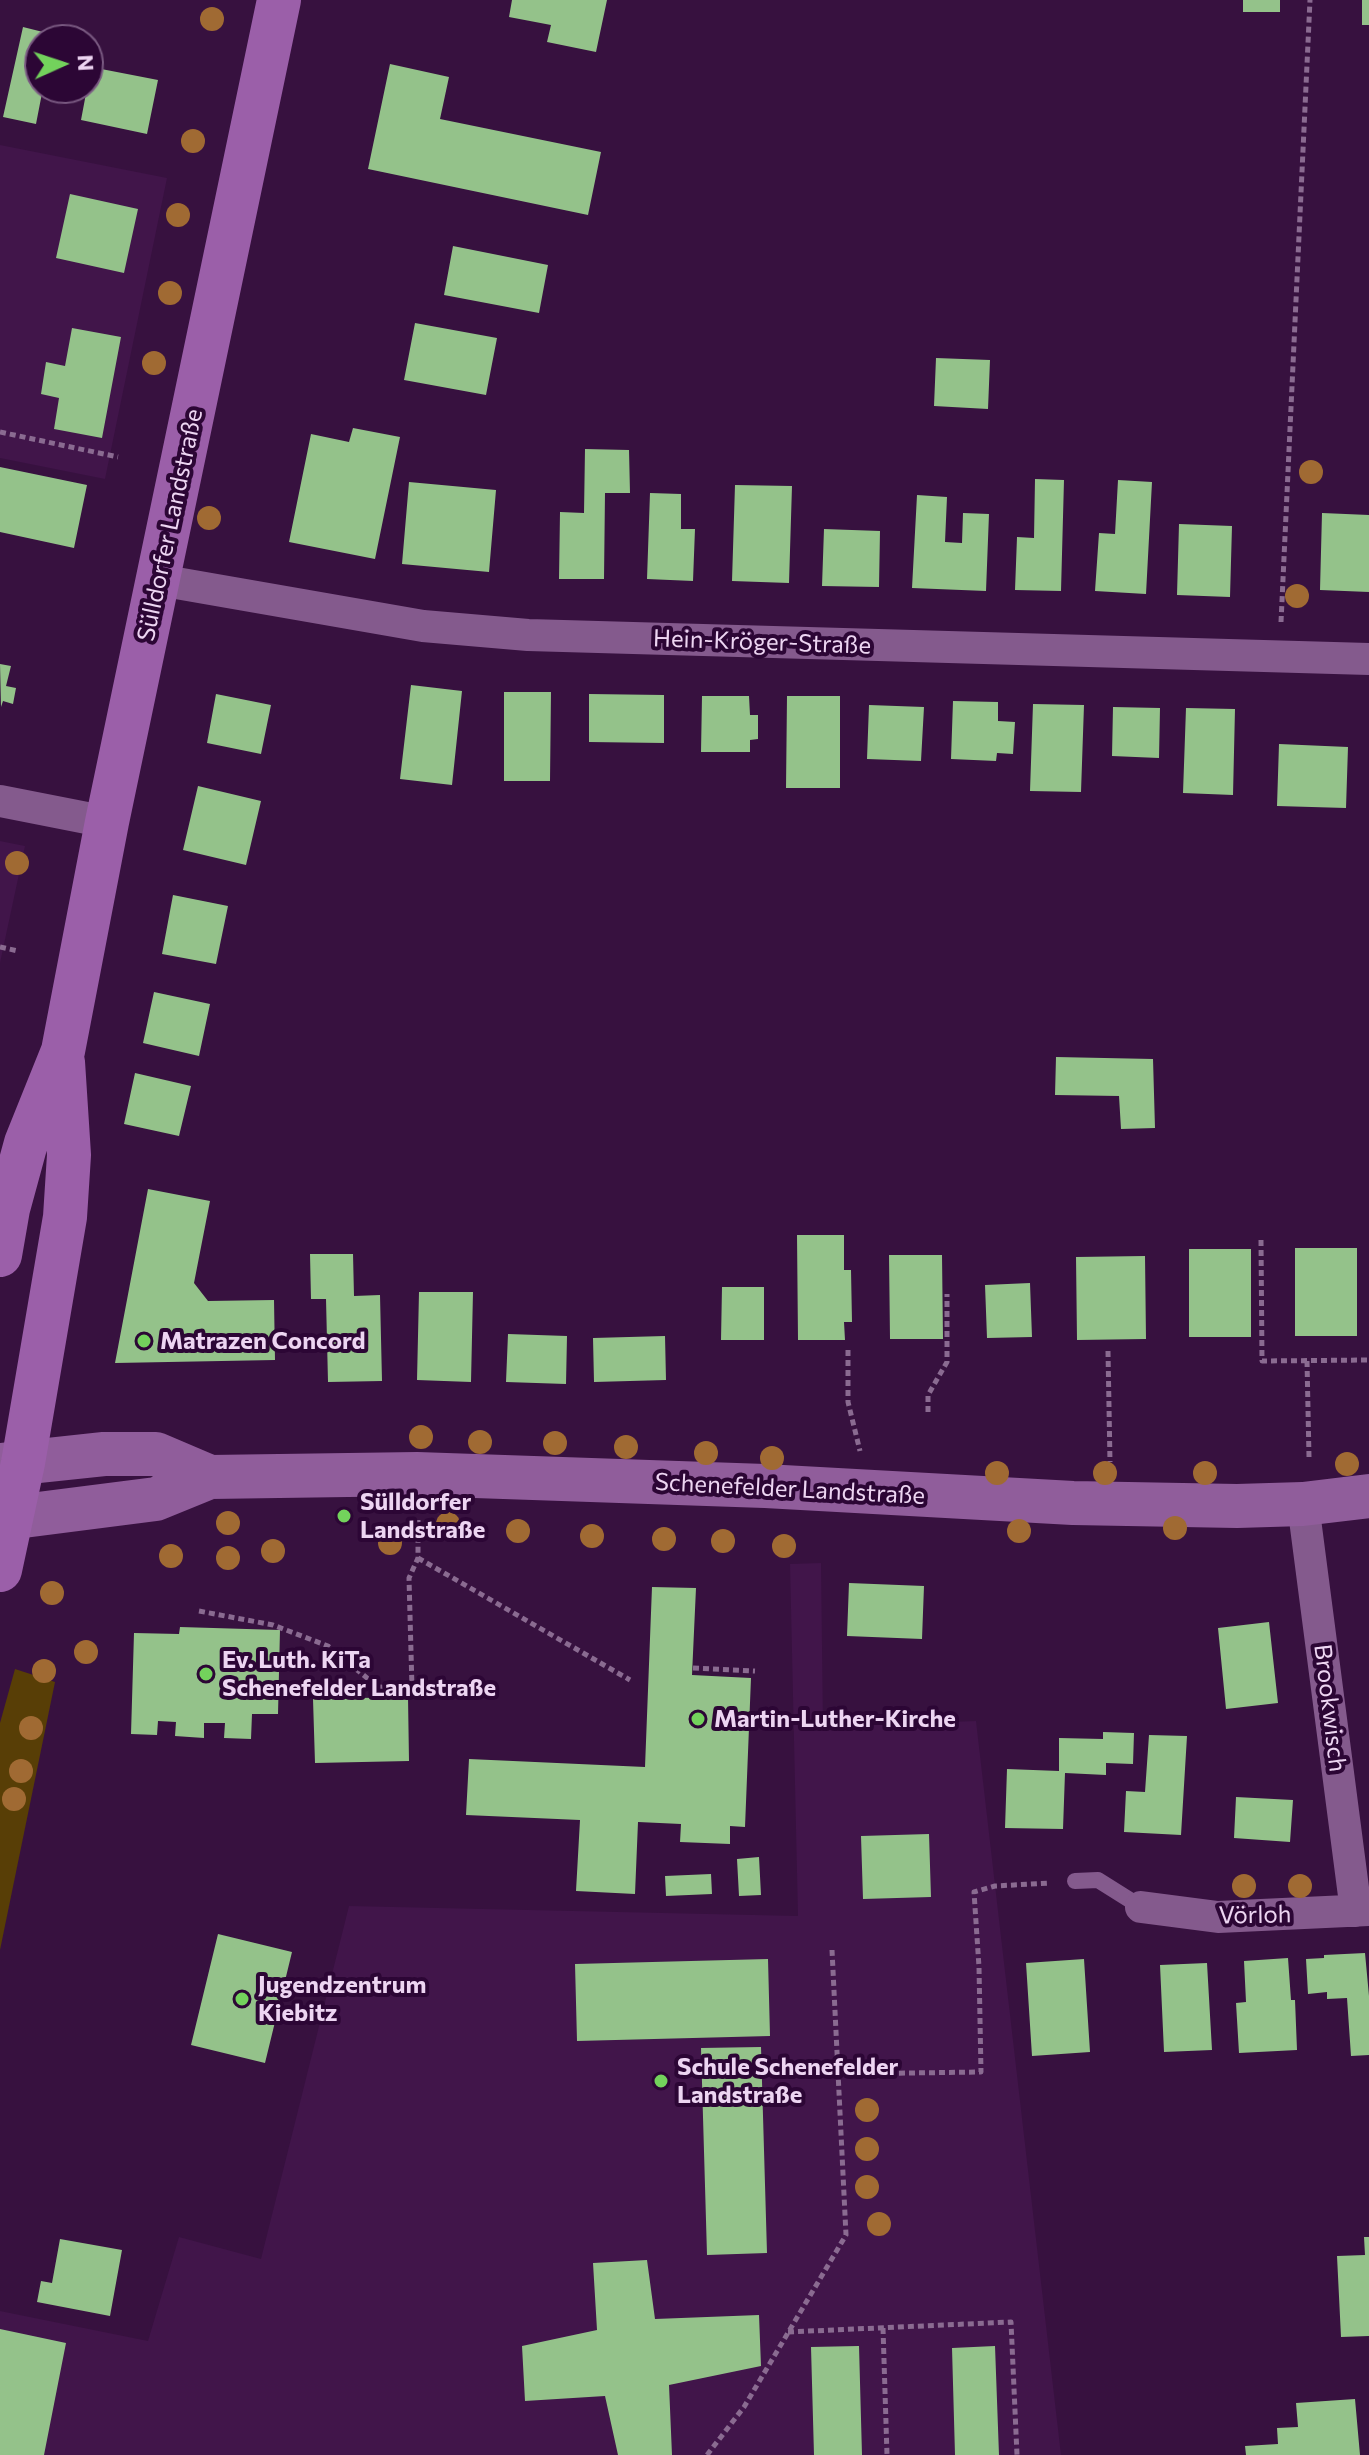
<!DOCTYPE html>
<meta charset="utf-8">
<style>
body{margin:0}
#map{position:relative;width:1369px;height:2455px;overflow:hidden;background:#37113f;font-family:Commissioner,sans-serif}
canvas{display:block}
.north{position:absolute;left:24px;top:24px;width:80px;height:80px;box-sizing:border-box;background:#2c0635;border:2px solid #795981;border-radius:50%;rotate:87deg;font-size:22px;font-weight:700;line-height:32px;text-align:center;color:#edd5f2}
.north::after{content:'';display:block;margin:auto;width:28px;height:36px;background:#73d25c;clip-path:polygon(50% 0,100% 100%,50% 72%,0 100%)}
</style>
<div id="map">
<canvas width="1369" height="2455"></canvas>
<div class="north">N</div>
</div>
<script>
const g = document.querySelector('canvas').getContext('2d');
g.lineJoin = 'round';
function fillPath(path, color) {
  g.fillStyle = color;
  g.fill(path, 'evenodd');
}
function poly(rows) {
  const path = new Path2D();
  for (const r of rows) {
    path.moveTo(r[0], r[1]);
    for (let i = 2; i < r.length; i += 2) path.lineTo(r[i], r[i + 1]);
  }
  return path;
}
function strokePath(path, color, width, dash) {
  g.strokeStyle = color;
  g.lineWidth = width;
  g.lineCap = dash ? 'butt' : 'round';
  g.setLineDash(dash || []);
  g.stroke(path);
}
function write(font, color, halo, rows, align = 'center') {
  g.font = font + ' Commissioner,sans-serif';
  g.lineWidth = 8;
  g.setLineDash([]);
  g.textBaseline = 'middle';
  g.strokeStyle = halo;
  g.fillStyle = color;
  for (const [text, x, y, turn = 0] of rows) {
    g.save();
    g.translate(x, y);
    g.rotate((+turn || 0) * Math.PI / 180);
    g.textAlign = isNaN(turn) ? turn : align;
    if (halo) g.strokeText(text, 0, 0);
    g.fillText(text, 0, 0);
    g.restore();
  }
}
fillPath(poly([
 [0,145,167,178,105,479,0,458],
 [0,841,25,846,0,963],
 [821,1563,823,1727,976,1721,1061,2455,0,2455,0,2311,148,2341,179,2237,261,2259,349,1906,798,1916,790,1564]
]), '#41154a');
fillPath(poly([
 [15,1669,55,1682,0,1950,0,1723]
]), '#583e06');
fillPath(poly([
 [512,0,607,0,596,52,547,42,551,25,509,17],
 [1243,0,1280,0,1280,12,1243,12],
 [1362,0,1369,0,1369,25,1362,25],
 [23,27,55,35,54,40,40,40,40,88,43,88,36,124,3,117],
 [390,64,449,77,440,119,601,152,588,215,368,169],
 [91,67,158,80,147,134,81,120],
 [70,194,138,209,124,273,56,258],
 [453,246,548,265,539,313,444,295],
 [415,323,497,338,486,395,404,380],
 [72,328,121,337,102,438,54,429,59,398,41,394,46,362,65,366],
 [936,358,990,360,988,409,934,406],
 [353,428,400,437,375,559,289,542,311,434,349,442],
 [585,449,629,450,630,493,605,493,604,579,559,579,560,512,584,513],
 [0,467,87,485,74,548,0,532],
 [1035,479,1064,480,1061,591,1015,590,1017,537,1034,538],
 [1118,480,1152,482,1146,594,1095,591,1099,533,1115,534],
 [409,482,496,490,489,572,402,564],
 [735,485,792,486,789,583,732,581],
 [650,493,681,494,681,529,695,529,693,581,647,579],
 [917,495,947,497,945,542,962,543,963,513,989,514,986,591,912,588],
 [1322,513,1369,515,1369,592,1320,590],
 [1179,524,1232,526,1230,597,1177,595],
 [824,529,880,531,879,587,822,586],
 [0,664,11,666,6,686,16,688,13,704,3,701,1,707],
 [411,685,462,691,452,785,400,779],
 [504,692,551,692,550,781,504,781],
 [216,694,271,705,261,754,207,743],
 [589,694,664,695,664,743,589,742],
 [702,696,749,696,750,715,758,715,758,739,750,740,750,752,701,752],
 [787,696,840,696,840,788,786,788],
 [953,701,998,702,998,721,1015,722,1013,754,997,753,996,761,951,759],
 [1033,704,1084,705,1081,792,1030,791],
 [869,705,924,707,921,761,867,759],
 [1113,707,1160,708,1159,758,1112,756],
 [1186,708,1235,709,1233,795,1183,793],
 [1279,744,1348,747,1346,808,1277,806],
 [198,786,261,801,246,865,183,850],
 [173,895,228,906,216,964,162,954],
 [154,992,210,1004,199,1056,143,1043],
 [1056,1057,1153,1059,1155,1128,1121,1129,1119,1096,1055,1095],
 [135,1073,191,1086,179,1136,124,1124],
 [148,1189,210,1201,194,1283,208,1301,274,1300,275,1360,115,1363],
 [797,1235,844,1235,844,1270,851,1270,852,1322,844,1322,845,1340,798,1340],
 [1295,1248,1357,1248,1357,1336,1295,1336],
 [1189,1249,1251,1249,1251,1337,1189,1337],
 [310,1254,353,1254,354,1296,380,1295,382,1381,328,1382,326,1299,311,1299],
 [889,1255,942,1255,943,1339,890,1339],
 [1145,1256,1146,1339,1077,1340,1076,1257],
 [1030,1283,1032,1337,987,1338,985,1285],
 [722,1287,764,1287,764,1340,721,1340],
 [419,1292,473,1292,471,1382,417,1380],
 [508,1334,567,1336,566,1384,506,1382],
 [665,1336,666,1380,594,1382,593,1338],
 [849,1583,924,1586,922,1639,847,1636],
 [652,1587,696,1588,692,1675,751,1678,745,1827,730,1826,730,1844,680,1842,681,1824,638,1822,635,1894,576,1891,580,1820,466,1815,469,1759,645,1767],
 [1269,1622,1278,1703,1226,1709,1218,1628],
 [180,1627,280,1630,278,1714,252,1714,251,1739,224,1738,225,1723,204,1723,204,1738,175,1736,176,1722,158,1721,157,1735,131,1734,134,1633,179,1634],
 [408,1697,409,1761,315,1763,313,1699],
 [1103,1732,1134,1733,1133,1764,1106,1763,1106,1775,1065,1773,1063,1829,1005,1828,1007,1769,1059,1771,1059,1738,1103,1739],
 [1149,1735,1187,1736,1181,1835,1124,1832,1126,1791,1145,1792],
 [1236,1797,1293,1800,1290,1842,1234,1838],
 [929,1834,931,1897,863,1899,861,1836],
 [759,1857,761,1895,739,1896,737,1859],
 [711,1874,712,1894,666,1896,665,1876],
 [218,1934,292,1952,265,2063,191,2045],
 [1365,1953,1369,1996,1369,2055,1351,2056,1347,1998,1327,1999,1327,1992,1308,1994,1306,1959,1324,1958,1324,1955],
 [1288,1958,1291,2000,1295,2000,1297,2050,1239,2053,1236,2003,1246,2002,1244,1961],
 [768,1959,770,2036,577,2041,575,1964],
 [1084,1959,1090,2052,1032,2056,1026,1963],
 [1207,1963,1212,2050,1164,2052,1160,1965],
 [761,2047,767,2253,707,2255,701,2048],
 [1364,2237,1369,2237,1369,2336,1341,2337,1337,2256,1365,2255],
 [60,2239,122,2250,110,2316,37,2302,41,2281,52,2283],
 [647,2260,655,2319,759,2315,761,2366,669,2385,672,2455,618,2455,605,2396,525,2401,522,2346,597,2330,593,2263],
 [0,2329,66,2343,44,2455,0,2455],
 [859,2346,862,2455,814,2455,811,2347],
 [995,2346,999,2455,955,2455,952,2348],
 [1355,2399,1360,2455,1246,2455,1245,2446,1278,2444,1277,2428,1298,2427,1296,2403]
]), '#94c28a');
strokePath(poly([
 [0,432,118,457],
 [1281,622,1310,0],
 [0,947,18,951],
 [1261,1240,1262,1361,1369,1360],
 [848,1350,848,1402,860,1451],
 [1108,1351,1110,1462],
 [1307,1361,1309,1457],
 [928,1412,928,1395,947,1362,947,1294],
 [418,1558,630,1680],
 [199,1611,273,1625,328,1646,378,1687,412,1688,409,1578,418,1558,418,1520],
 [693,1668,755,1671],
 [839,2074,981,2072,979,1967,974,1892,995,1886,1050,1883],
 [883,2328,887,2455],
 [788,2332,1011,2322,1017,2455],
 [707,2455,744,2407,846,2235,832,1950]
]), '#8a6b91', 5, [6, 4]);
strokePath(poly([
 [1075,1881,1098,1880,1141,1907]
]), '#845a8d', 16);
strokePath(poly([
 [159,580,423,626,528,635,1369,659],
 [0,801,107,822],
 [1303,1504,1356,1911],
 [1141,1907,1218,1917,1369,1910]
]), '#845a8d', 32);
strokePath(poly([
 [0,1465,104,1454,156,1454,210,1477],
 [0,1519,156,1499,210,1477,417,1474,765,1486,1073,1503,1237,1506,1303,1504,1369,1496]
]), '#905d9b', 44);
strokePath(poly([
 [0,1255,8,1209,26,1143,63,1051,107,822,279,0],
 [0,1570,23,1463,65,1217,69,1155,63,1062]
]), '#9b5fa9', 44);
g.fillStyle = '#a06a33';
for (const [x, y] of [
 [212,19],
 [193,141],
 [178,215],
 [170,293],
 [154,363],
 [1311,472],
 [209,518],
 [1297,596],
 [17,863],
 [421,1437],
 [480,1442],
 [555,1443],
 [626,1447],
 [706,1453],
 [772,1458],
 [1347,1464],
 [997,1473],
 [1105,1473],
 [1205,1473],
 [228,1523],
 [448,1524],
 [1175,1528],
 [518,1531],
 [1019,1531],
 [592,1536],
 [664,1539],
 [723,1541],
 [390,1543],
 [784,1546],
 [273,1551],
 [171,1556],
 [228,1558],
 [52,1593],
 [86,1652],
 [44,1671],
 [31,1728],
 [21,1771],
 [14,1799],
 [1244,1886],
 [1300,1886],
 [867,2110],
 [867,2149],
 [867,2187],
 [879,2224]
]) {
  g.beginPath();
  g.arc(x, y, 12, 0, 2 * Math.PI);
  g.fill();
}
for (const [x, y, r, color] of [
 [144,1341,8,"#73d25c"],
 [344,1516,8,"#73d25c"],
 [206,1674,8,"#73d25c"],
 [698,1719,8,"#73d25c"],
 [242,1999,8,"#73d25c"],
 [661,2081,8,"#73d25c"]
]) {
  const dot = new Path2D();
  dot.arc(x, y, r, 0, 2 * Math.PI);
  g.fillStyle = color;
  g.fill(dot);
  strokePath(dot, '#2c0635', 3);
}
write('24px', '#edd5f2', '#2c0635', [
 ["Sülldorfer Landstraße",170,525,-78],
 ["Hein-Kröger-Straße",762,642,2],
 ["Schenefelder Landstraße",790,1489,3],
 ["Brookwisch",1330,1708,83],
 ["Vörloh",1255,1915,-1]
]);
write('bold 24px', '#edd5f2', '#2c0635', [
 ["Matrazen Concord",160,1341],
 ["Sülldorfer",360,1502],
 ["Landstraße",360,1530],
 ["Ev. Luth. KiTa",222,1660],
 ["Schenefelder Landstraße",222,1688],
 ["Martin-Luther-Kirche",714,1719],
 ["Jugendzentrum",258,1985],
 ["Kiebitz",258,2013],
 ["Schule Schenefelder",677,2067],
 ["Landstraße",677,2095]
], 'left');
</script>
